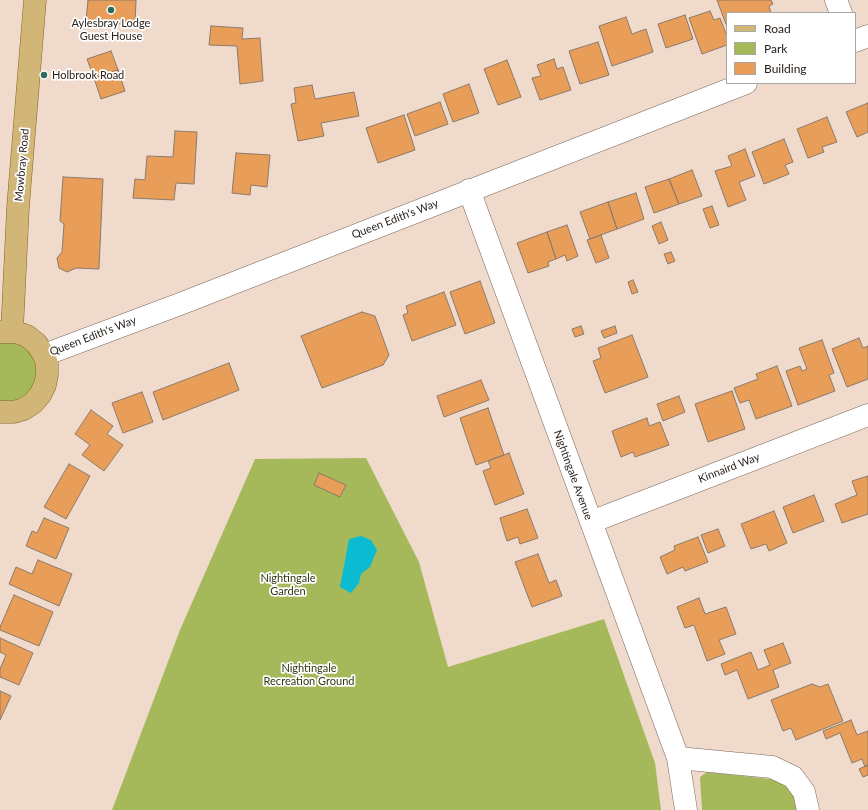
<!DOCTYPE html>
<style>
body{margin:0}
#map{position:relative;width:868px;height:810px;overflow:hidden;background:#efdacc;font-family:Lato,sans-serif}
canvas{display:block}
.legend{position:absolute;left:726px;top:12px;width:130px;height:72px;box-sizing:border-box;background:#fff;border:1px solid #aaa7a5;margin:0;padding:5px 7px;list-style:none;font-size:12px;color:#2a221d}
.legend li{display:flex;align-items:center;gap:8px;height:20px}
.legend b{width:20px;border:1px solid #aaa7a5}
</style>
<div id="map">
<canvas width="868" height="810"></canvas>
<ul class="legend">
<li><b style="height:5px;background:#d1b678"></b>Road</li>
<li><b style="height:11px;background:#a6b95a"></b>Park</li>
<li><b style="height:11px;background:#e89d58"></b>Building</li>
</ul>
</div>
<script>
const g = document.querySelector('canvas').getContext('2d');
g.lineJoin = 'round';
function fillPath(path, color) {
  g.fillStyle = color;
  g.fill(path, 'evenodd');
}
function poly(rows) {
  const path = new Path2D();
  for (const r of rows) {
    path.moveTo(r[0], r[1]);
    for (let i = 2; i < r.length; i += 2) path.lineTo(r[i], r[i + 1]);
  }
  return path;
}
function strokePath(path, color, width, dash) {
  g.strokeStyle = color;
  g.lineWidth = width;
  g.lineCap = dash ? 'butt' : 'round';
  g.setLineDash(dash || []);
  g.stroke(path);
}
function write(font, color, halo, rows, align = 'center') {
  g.font = font + ' Lato,sans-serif';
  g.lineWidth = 3.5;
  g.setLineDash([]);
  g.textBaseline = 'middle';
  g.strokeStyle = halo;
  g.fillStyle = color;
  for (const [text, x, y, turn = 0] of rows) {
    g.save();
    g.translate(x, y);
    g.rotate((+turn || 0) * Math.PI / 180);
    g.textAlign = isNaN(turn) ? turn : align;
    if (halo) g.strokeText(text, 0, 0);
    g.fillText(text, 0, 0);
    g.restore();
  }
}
fillPath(poly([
 [0,341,7,341,26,347,35,359,38,374,33,390,20,400,0,402],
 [366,458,419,562,448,667,604,619,655,763,661,810,112,810,180,630,255,459],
 [707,772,779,780,792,788,803,810,702,810,700,777]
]), '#a6b95a');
fillPath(poly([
 [361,536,371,540,377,550,370,567,361,574,359,583,351,593,340,587,349,539]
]), '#0cbad1');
const building = poly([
 [88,0,136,0,135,25,86,21,88,0],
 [717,0,771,0,773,4,769,6,771,13,727,13,727,27,717,0],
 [710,11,714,20,720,18,727,36,727,45,702,54,689,18,710,11],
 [685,15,693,39,666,48,658,24,685,15],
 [626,17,632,34,646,29,653,52,612,66,599,26,626,17],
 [211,26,243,28,242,39,260,38,263,81,240,84,237,46,209,45,211,26],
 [598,42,609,75,580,84,569,51,598,42],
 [111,51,118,70,94,78,87,59,111,51],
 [554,59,557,69,563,67,571,90,540,100,532,78,541,76,537,65,554,59],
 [507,60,521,97,498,105,484,69,507,60],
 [118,70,125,91,101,99,94,78,118,70],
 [469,84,479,113,453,122,443,94,469,84],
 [312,85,315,99,354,92,359,116,321,123,324,136,298,141,291,104,296,103,294,88,312,85],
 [440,102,448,124,415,136,407,114,440,102],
 [868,103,868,132,857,137,846,112,868,103],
 [404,115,415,150,378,163,366,128,404,115],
 [827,117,837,142,822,147,824,152,808,158,797,129,827,117],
 [175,131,197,132,194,184,176,183,174,200,133,198,135,179,145,180,147,156,173,157,175,131],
 [784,139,793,162,785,165,789,174,764,184,752,152,784,139],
 [745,149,755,176,739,182,746,200,728,207,715,171,732,166,728,156,745,149],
 [236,153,270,155,267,187,251,185,250,195,232,193,236,153],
 [692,170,702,196,679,204,669,179,692,170],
 [63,177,103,179,99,269,76,268,67,272,59,268,57,258,62,252,64,224,60,221,63,177],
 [669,179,679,204,654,213,645,187,669,179],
 [636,193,644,219,617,229,608,202,636,193],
 [608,202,617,229,590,239,580,212,608,202],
 [712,206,719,225,710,228,703,209,712,206],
 [661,222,668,240,659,244,652,226,661,222],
 [567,225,578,256,567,261,565,255,556,259,547,232,567,225],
 [547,232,556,259,548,262,549,266,528,273,517,243,547,232],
 [601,235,609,258,596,263,587,240,601,235],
 [671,252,675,261,668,264,664,254,671,252],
 [633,280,638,292,632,294,628,282,633,280],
 [480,281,495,323,465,334,450,292,480,281],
 [444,292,456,325,412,341,403,315,408,313,406,306,444,292],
 [362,312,375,316,389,355,383,365,322,388,301,336,362,312],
 [581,326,584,334,575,337,572,329,581,326],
 [615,326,617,333,604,338,601,331,615,326],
 [632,335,648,377,605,393,593,361,601,358,598,348,632,335],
 [859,338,863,348,868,346,868,379,847,387,832,349,859,338],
 [822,340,834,373,829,375,835,391,798,405,786,371,800,366,802,371,807,369,799,348,822,340],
 [229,363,239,390,163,420,153,392,229,363],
 [777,366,792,406,756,419,749,400,740,403,734,388,758,379,756,374,777,366],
 [481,380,489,400,444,417,437,396,481,380],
 [732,391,745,429,708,442,695,404,732,391],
 [142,392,153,422,123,433,112,403,142,392],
 [679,396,685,412,663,421,657,404,679,396],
 [488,408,504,455,476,465,460,418,488,408],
 [91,410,113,426,107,434,123,445,104,471,82,455,90,445,75,434,91,410],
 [647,418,649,426,660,422,669,445,635,457,633,452,621,457,612,431,647,418],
 [509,453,524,494,495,505,483,471,491,468,488,461,509,453],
 [69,464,90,476,66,519,44,507,69,464],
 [319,473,346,485,340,497,314,485,319,473],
 [868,476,868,514,842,523,835,504,857,495,852,481,868,476],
 [814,495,824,521,793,533,783,507,814,495],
 [527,509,538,538,520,544,518,537,507,541,500,518,527,509],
 [774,511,787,543,769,551,766,544,751,549,741,524,774,511],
 [44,518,69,528,56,559,26,546,32,531,37,533,44,518],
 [718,529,725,546,708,553,701,535,718,529],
 [698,537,708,562,685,571,683,567,667,574,660,557,675,550,674,546,698,537],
 [538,554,549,583,556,580,562,596,532,607,515,562,538,554],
 [38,560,72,574,59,606,9,584,16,567,32,574,38,560],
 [14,595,53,612,39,646,0,630,0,627,14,595],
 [699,598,705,614,726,607,736,634,719,640,725,654,707,661,694,625,685,628,677,607,699,598],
 [0,638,33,653,19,685,0,677,0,669,6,655,0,652,0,638],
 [783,643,791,663,773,670,779,687,748,699,737,670,725,675,721,664,751,652,758,670,770,665,764,650,783,643],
 [812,684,820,687,828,684,843,721,796,740,791,728,783,731,771,700,812,684],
 [0,691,11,696,0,720,0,691],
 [851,720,857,735,868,731,868,765,865,767,862,759,852,763,840,733,826,739,823,731,851,720],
 [868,765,868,775,863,777,859,769,868,765]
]);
fillPath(building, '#e89d58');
strokePath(building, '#8b7a6b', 1);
const minor = poly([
 [836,0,841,13],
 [469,190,678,758,686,810],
 [591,522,868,415],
 [678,758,772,767,793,777,804,792,808,810]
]);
const tertiary = poly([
 [855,41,868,36],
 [44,355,180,304,746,83]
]);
const primary = poly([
 [12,331,18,207,35,0],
 [0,332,16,332,27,336,36,343,44,355,47,364,47,375,45,385,40,395,33,403,24,409,14,412,0,412]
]);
strokePath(minor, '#7a685b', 23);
strokePath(tertiary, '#7a685b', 23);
strokePath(primary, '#83621e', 23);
strokePath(minor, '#fff', 22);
strokePath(tertiary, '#fff', 22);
strokePath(primary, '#d1b678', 22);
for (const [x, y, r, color] of [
 [111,10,4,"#2d6d5b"],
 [44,75,4,"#2d6d5b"]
]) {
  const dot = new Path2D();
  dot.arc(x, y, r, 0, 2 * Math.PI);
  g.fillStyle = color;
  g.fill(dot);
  strokePath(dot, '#fff', 1.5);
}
write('11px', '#2a221d', '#fff', [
 ["Aylesbray Lodge",111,23],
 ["Guest House",111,36],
 ["Holbrook Road",52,75,"left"]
]);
write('11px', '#2a221d', '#fff', [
 ["Mowbray Road",22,165,-85],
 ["Queen Edith's Way",395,219,-21],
 ["Queen Edith's Way",93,336,-21],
 ["Kinnaird Way",729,468,-21],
 ["Nightingale Avenue",573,475,70]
]);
write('11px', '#313810', '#fff', [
 ["Nightingale",288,578],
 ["Garden",288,591],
 ["Nightingale",309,668],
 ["Recreation Ground",309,681]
]);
</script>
